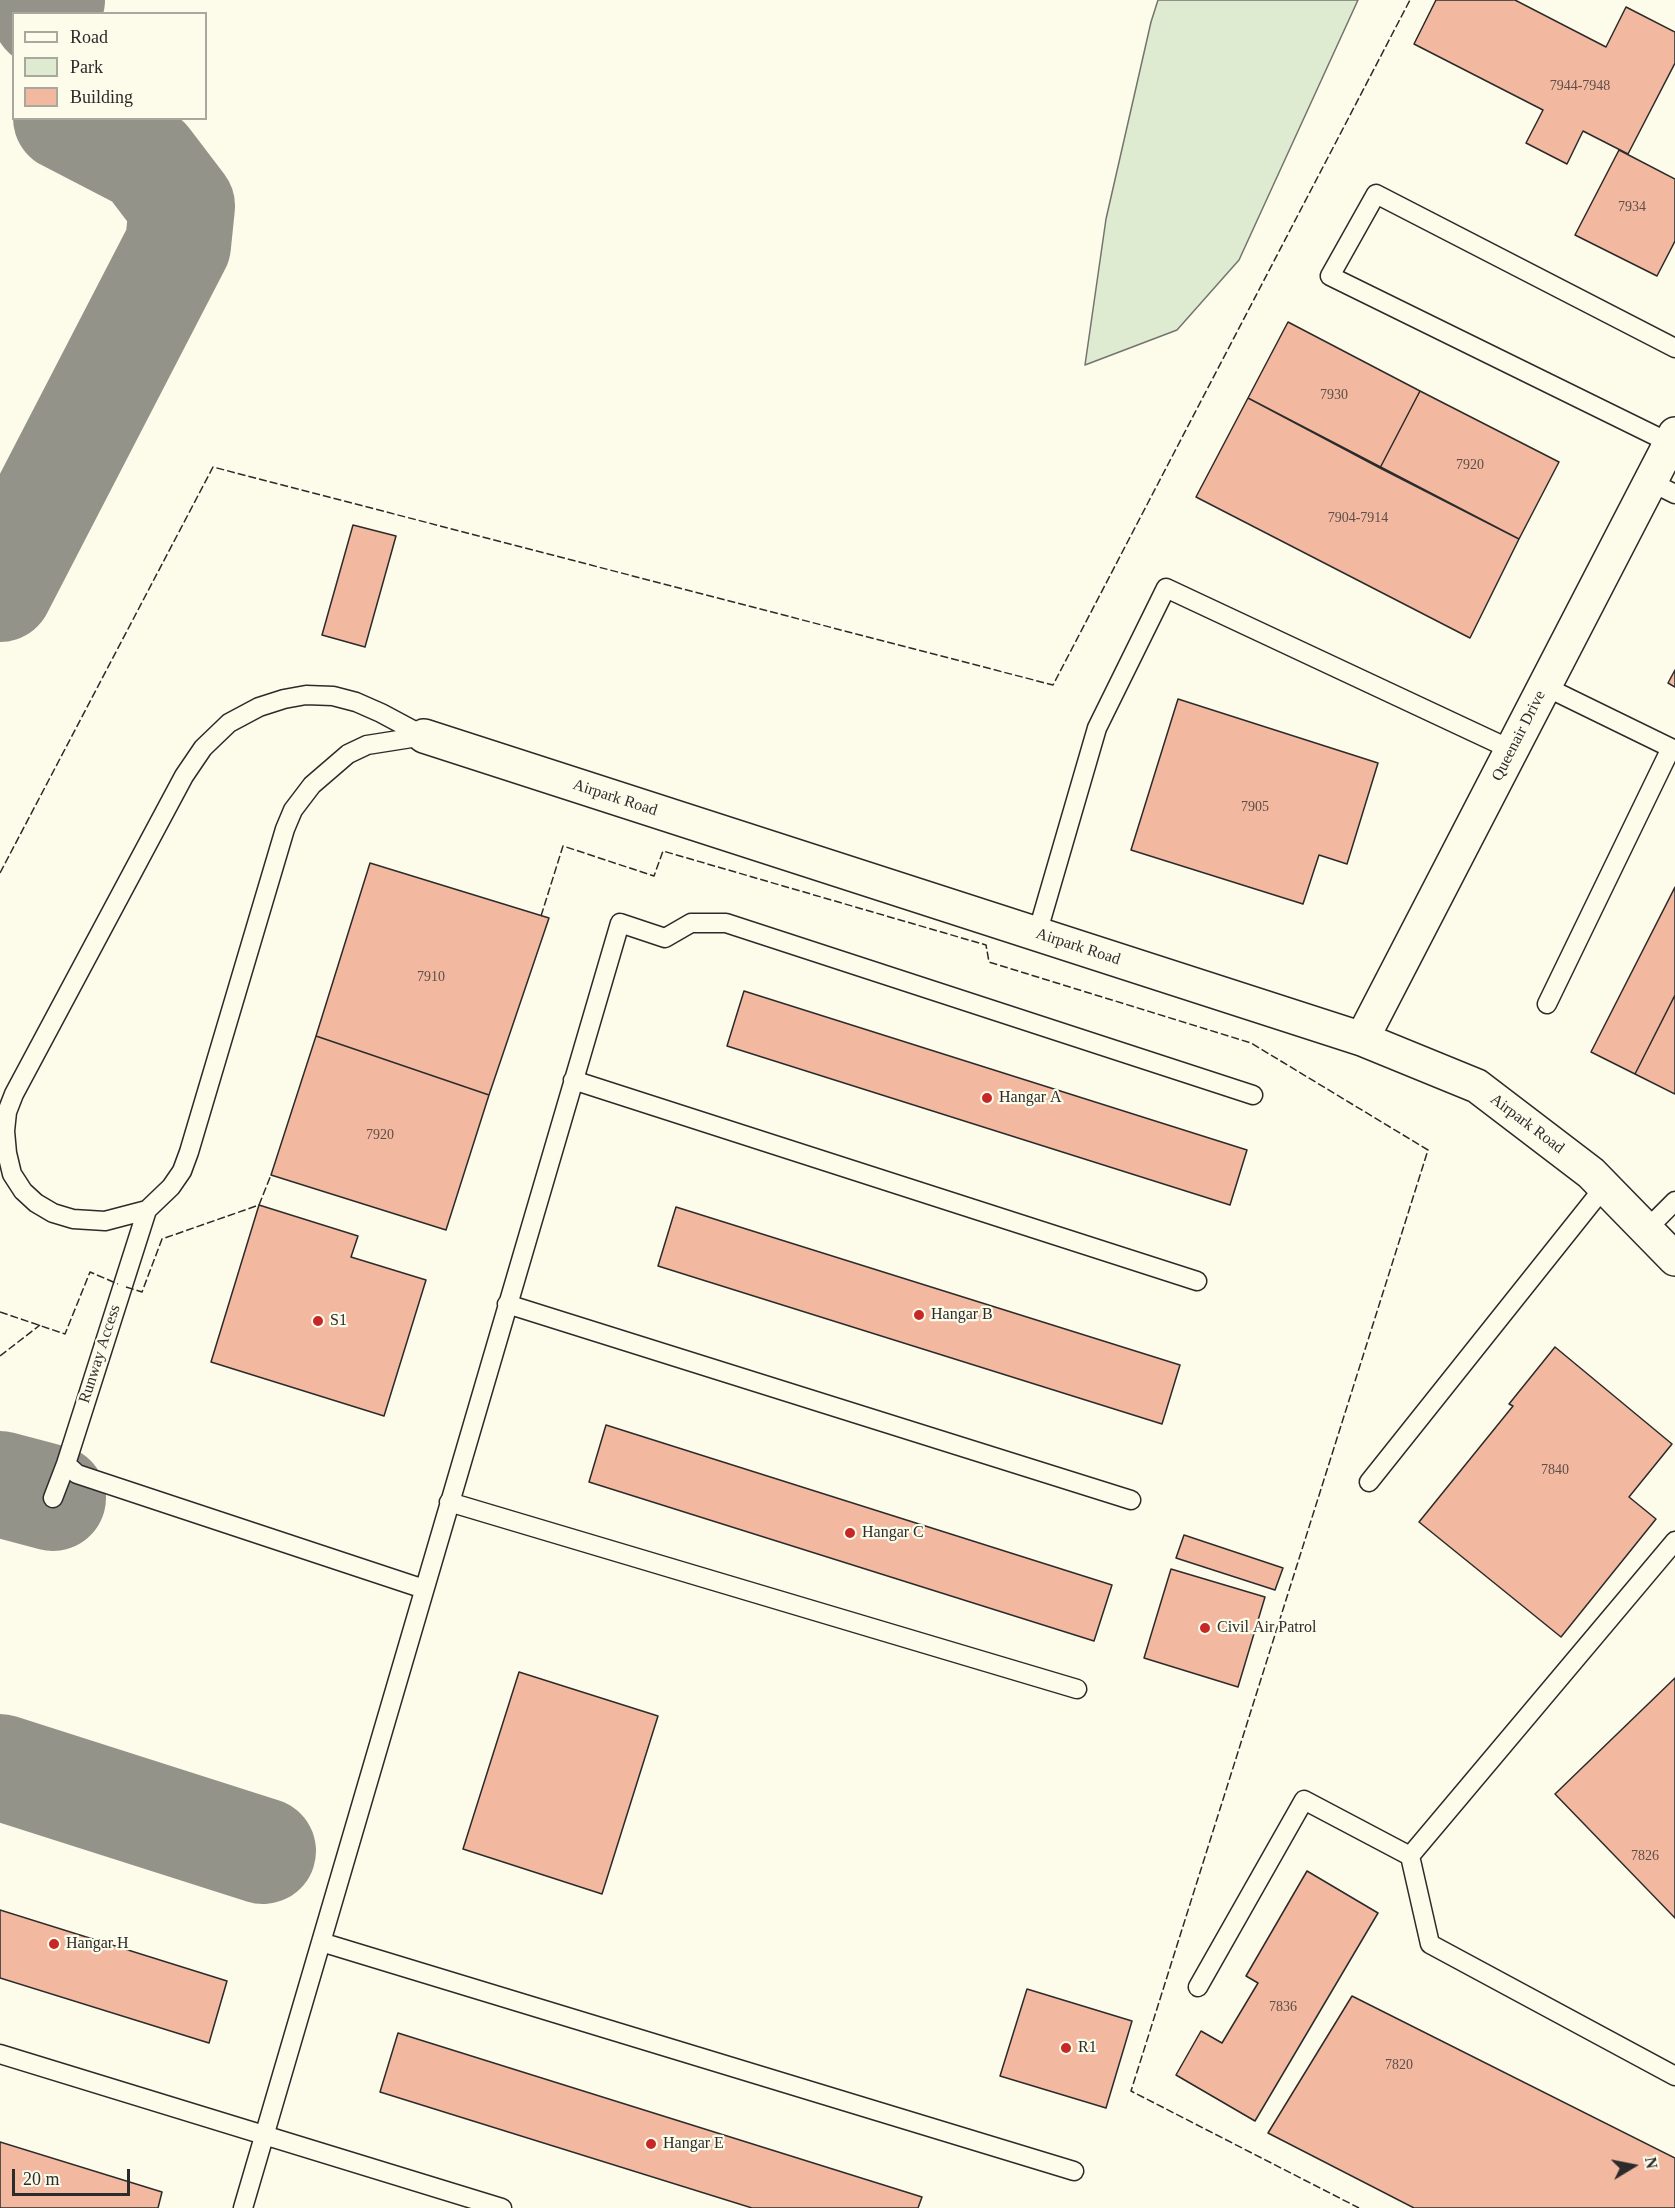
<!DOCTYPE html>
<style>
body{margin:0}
#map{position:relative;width:1675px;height:2208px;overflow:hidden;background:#fdfbea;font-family:Georgia,serif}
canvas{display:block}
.legend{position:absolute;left:12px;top:12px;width:195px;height:108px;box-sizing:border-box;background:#fdfbea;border:2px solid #a9a89e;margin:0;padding:8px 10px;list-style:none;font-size:18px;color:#2b2b2b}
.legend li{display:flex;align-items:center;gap:12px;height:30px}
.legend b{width:30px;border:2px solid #a9a89e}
.north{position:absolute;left:1603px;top:2136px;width:60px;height:60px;-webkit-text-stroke:4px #fdfbea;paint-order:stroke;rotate:80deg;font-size:16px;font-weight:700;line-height:24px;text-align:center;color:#2b2b2b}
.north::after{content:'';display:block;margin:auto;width:21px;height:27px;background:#2b2b2b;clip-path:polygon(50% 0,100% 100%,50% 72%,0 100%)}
.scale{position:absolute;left:12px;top:2169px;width:118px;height:27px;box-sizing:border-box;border:3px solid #2b2b2b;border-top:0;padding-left:8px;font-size:18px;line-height:21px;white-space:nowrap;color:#2b2b2b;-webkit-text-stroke:4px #fdfbea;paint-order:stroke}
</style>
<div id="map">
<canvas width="1675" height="2208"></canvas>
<ul class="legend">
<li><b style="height:8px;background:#fdfbea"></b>Road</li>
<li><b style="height:16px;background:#deebd1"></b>Park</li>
<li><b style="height:16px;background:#f2b8a0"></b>Building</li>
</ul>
<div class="north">N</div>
<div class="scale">20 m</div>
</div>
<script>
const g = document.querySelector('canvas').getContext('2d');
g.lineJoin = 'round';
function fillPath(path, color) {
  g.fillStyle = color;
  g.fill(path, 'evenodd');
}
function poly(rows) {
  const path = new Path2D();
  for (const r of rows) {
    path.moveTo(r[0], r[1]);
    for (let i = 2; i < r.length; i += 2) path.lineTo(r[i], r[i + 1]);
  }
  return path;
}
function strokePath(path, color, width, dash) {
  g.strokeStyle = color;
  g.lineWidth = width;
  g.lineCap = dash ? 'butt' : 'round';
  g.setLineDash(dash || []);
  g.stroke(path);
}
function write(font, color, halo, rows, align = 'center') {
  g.font = font + ' Georgia,serif';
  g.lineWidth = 4.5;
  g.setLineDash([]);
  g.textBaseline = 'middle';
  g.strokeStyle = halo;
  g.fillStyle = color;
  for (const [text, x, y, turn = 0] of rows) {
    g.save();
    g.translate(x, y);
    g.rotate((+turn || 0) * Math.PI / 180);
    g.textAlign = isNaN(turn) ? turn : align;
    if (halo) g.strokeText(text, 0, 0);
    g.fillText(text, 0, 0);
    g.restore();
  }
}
const green = poly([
 [1158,0,1358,0,1239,260,1177,330,1085,365,1106,219,1151,22,1158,0]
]);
fillPath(green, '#deebd1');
strokePath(green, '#74746e', 1.5);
strokePath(poly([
 [45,14,52,0],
 [0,589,178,245,182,206,147,160,66,118],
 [0,1484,53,1498],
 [0,1767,263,1851]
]), '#94938a', 106);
const building = poly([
 [1436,0,1515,0,1606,47,1626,7,1675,32,1675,63,1628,154,1583,131,1567,164,1526,143,1543,110,1414,44,1436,0],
 [1619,150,1675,179,1675,241,1657,276,1575,235,1619,150],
 [1288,322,1420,391,1380,468,1248,398,1288,322],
 [1420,391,1559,462,1519,539,1380,468,1420,391],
 [1248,398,1519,539,1470,638,1196,497,1248,398],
 [353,525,396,536,365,647,322,635,353,525],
 [1675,670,1675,687,1668,683,1675,670],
 [1178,699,1378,763,1347,864,1319,855,1303,904,1131,850,1178,699],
 [370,863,549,918,489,1095,316,1036,370,863],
 [1675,887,1675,995,1635,1074,1591,1052,1675,887],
 [744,991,1247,1150,1230,1205,727,1046,744,991],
 [1675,995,1675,1094,1635,1074,1675,995],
 [316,1036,489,1095,446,1230,271,1175,316,1036],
 [259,1205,358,1236,351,1257,426,1280,384,1416,211,1362,259,1205],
 [676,1207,1180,1365,1162,1424,658,1266,676,1207],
 [1555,1347,1672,1444,1629,1497,1656,1519,1561,1637,1419,1522,1513,1406,1509,1404,1555,1347],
 [606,1425,1112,1585,1094,1641,589,1482,606,1425],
 [1184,1535,1283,1568,1275,1590,1176,1558,1184,1535],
 [1171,1569,1265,1597,1238,1687,1144,1658,1171,1569],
 [519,1672,658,1716,602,1894,463,1849,519,1672],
 [1675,1678,1675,1918,1555,1794,1675,1678],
 [1307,1871,1378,1913,1255,2121,1176,2075,1201,2031,1222,2043,1258,1983,1246,1976,1307,1871],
 [0,1910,227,1981,209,2043,0,1978,0,1910],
 [1027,1989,1132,2021,1106,2108,1000,2076,1027,1989],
 [1352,1996,1675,2158,1675,2208,1414,2208,1268,2133,1352,1996],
 [398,2033,922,2197,918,2208,752,2208,380,2092,398,2033],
 [0,2142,162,2192,158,2208,0,2208,0,2142]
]);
fillPath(building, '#f2b8a0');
strokePath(building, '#2b2b2b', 1.5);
const lane = poly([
 [1670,443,1330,276,1376,194,1675,348],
 [1651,482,1675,494],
 [1544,686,1671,748,1547,1004],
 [306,695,333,696,356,702,381,713,424,736,367,745,348,754,312,785,293,810,285,829,189,1152,182,1171,171,1187,147,1210,105,1221,73,1219,53,1213,36,1203,23,1191,12,1174,7,1153,5,1131,7,1112,14,1094,184,776,203,748,229,723,259,707,284,699,306,695],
 [1037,934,1097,728,1166,588,1512,750],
 [573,1080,1197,1281],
 [1647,1229,1675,1201],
 [507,1304,1131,1500],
 [66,1464,77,1474,424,1589],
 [1369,1482,1605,1186],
 [53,1498,66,1464,147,1210],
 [449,1502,1077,1689],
 [1675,1541,1410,1856,1430,1944,1675,2076],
 [321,1942,1074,2171],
 [1198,1987,1304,1800,1410,1856],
 [0,2054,502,2208],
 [243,2208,620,923,665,938,691,923,726,923,1253,1095]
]);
const street = poly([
 [424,736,1362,1039,1477,1086,1591,1173,1675,1259],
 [1362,1039,1675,434]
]);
strokePath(lane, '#2b2b2b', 21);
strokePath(street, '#2b2b2b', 36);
strokePath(lane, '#fdfbea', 18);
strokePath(street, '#fdfbea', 33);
strokePath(poly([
 [0,873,213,467,1053,685,1410,0],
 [541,916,563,846,654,876,663,851,986,945,989,962,1251,1043,1428,1150,1131,2091,1359,2208],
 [126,1287,142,1292,162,1239,259,1205,271,1175],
 [0,1312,65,1334,90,1272,118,1284],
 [0,1356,40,1325]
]), '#2b2b2b', 1.5, [8, 3]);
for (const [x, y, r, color] of [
 [987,1098,6,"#c62828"],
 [919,1315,6,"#c62828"],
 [318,1321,6,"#c62828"],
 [850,1533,6,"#c62828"],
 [1205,1628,6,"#c62828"],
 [54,1944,6,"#c62828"],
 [1066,2048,6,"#c62828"],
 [651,2144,6,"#c62828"]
]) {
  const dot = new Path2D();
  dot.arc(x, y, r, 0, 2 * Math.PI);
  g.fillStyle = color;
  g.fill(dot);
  strokePath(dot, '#fdfbea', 2);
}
write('14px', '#5d4e48', null, [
 ["7944-7948",1580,86],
 ["7934",1632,207],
 ["7930",1334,395],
 ["7920",1470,465],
 ["7904-7914",1358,518],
 ["7905",1255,807],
 ["7910",431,977],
 ["7920",380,1135],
 ["7840",1555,1470],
 ["7826",1645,1856],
 ["7836",1283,2007],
 ["7820",1399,2065]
]);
write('16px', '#2b2b2b', '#fdfbea', [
 ["Queenair Drive",1519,736,-63],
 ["Airpark Road",615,798,18],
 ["Airpark Road",1078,947,18],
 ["Airpark Road",1527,1124,37],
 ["Runway Access",100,1354,-72]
]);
write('16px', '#2b2b2b', '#fdfbea', [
 ["Hangar A",999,1098],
 ["Hangar B",931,1315],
 ["S1",330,1321],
 ["Hangar C",862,1533],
 ["Civil Air Patrol",1217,1628],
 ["Hangar H",66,1944],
 ["R1",1078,2048],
 ["Hangar E",663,2144]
], 'left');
</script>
